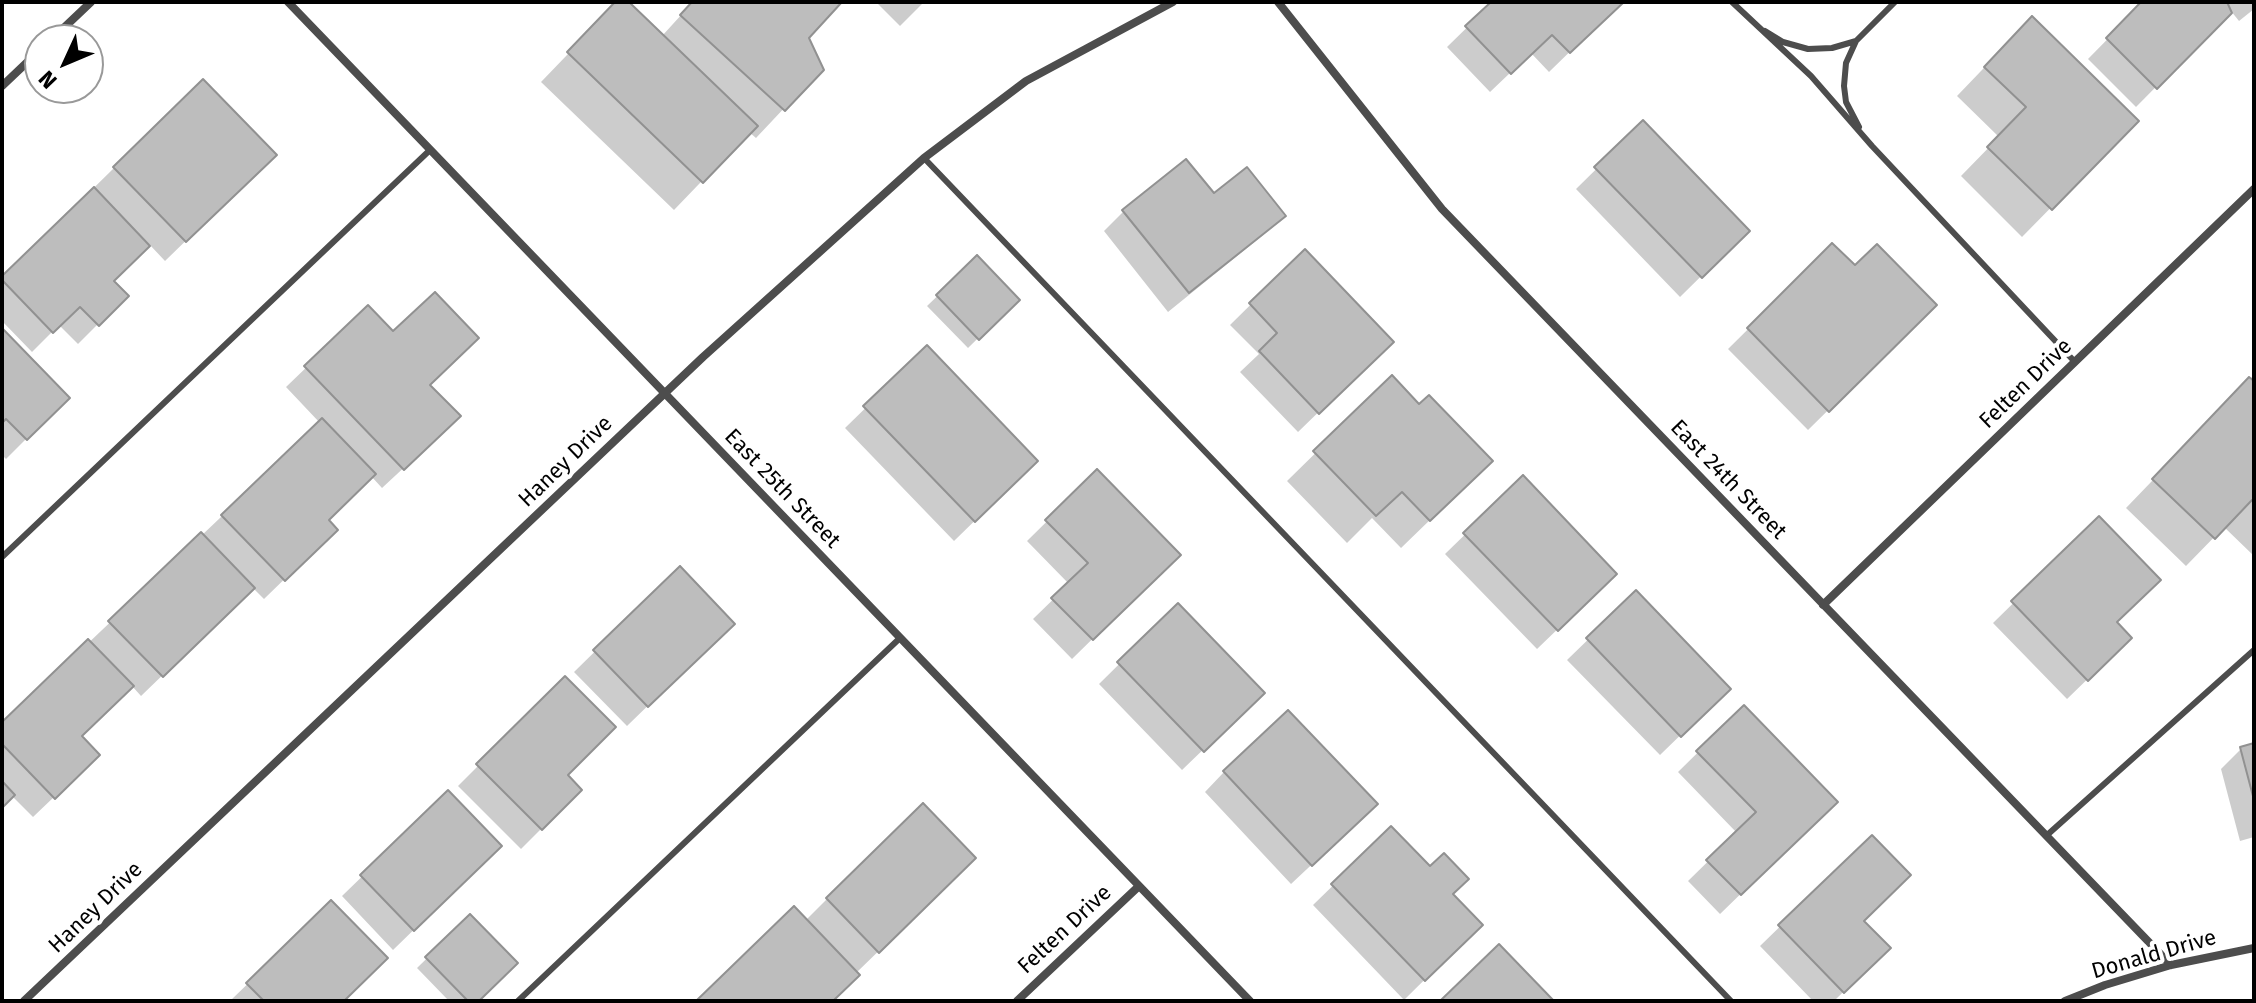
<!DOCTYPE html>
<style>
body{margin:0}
#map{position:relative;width:2256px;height:1003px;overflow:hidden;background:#fff;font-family:"Fira Sans",sans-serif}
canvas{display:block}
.frame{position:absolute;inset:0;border:4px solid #000;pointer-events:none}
.north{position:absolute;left:24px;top:24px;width:80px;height:80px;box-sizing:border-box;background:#fff;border:2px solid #999;border-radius:50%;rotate:226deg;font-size:22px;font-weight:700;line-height:32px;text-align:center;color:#000}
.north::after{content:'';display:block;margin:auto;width:28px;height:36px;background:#000;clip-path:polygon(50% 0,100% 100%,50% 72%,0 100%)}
</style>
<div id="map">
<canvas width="2256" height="1003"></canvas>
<div class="frame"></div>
<div class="north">N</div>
</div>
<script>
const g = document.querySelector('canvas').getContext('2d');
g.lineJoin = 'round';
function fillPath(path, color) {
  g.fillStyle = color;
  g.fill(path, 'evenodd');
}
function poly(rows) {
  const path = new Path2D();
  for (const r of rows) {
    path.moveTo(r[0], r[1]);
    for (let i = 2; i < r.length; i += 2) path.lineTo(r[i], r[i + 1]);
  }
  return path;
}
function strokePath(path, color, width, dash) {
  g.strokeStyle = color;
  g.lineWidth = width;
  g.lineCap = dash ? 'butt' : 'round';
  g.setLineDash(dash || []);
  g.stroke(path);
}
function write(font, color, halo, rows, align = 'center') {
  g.font = font + ' "Fira Sans",sans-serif';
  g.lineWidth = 8;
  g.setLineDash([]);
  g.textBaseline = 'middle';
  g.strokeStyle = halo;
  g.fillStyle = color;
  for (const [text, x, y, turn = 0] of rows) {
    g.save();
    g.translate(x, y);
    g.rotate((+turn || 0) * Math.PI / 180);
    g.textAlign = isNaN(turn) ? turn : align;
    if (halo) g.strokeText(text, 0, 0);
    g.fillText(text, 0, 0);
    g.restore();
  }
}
fillPath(poly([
 [618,2,626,2,662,36,693,2,839,2,807,37,821,69,756,138,749,132,674,210,541,82],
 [876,2,924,2,900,26],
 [1493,2,1621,2,1549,72,1531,53,1490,92,1447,47],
 [2144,2,2254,2,2254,9,2239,21,2231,11,2136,107,2088,59],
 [2004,47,2136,121,2022,237,1961,176,1999,137,1957,96],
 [1643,123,1747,231,1680,297,1576,189],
 [274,155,165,261,149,244,111,281,126,296,78,344,59,325,32,352,2,321,2,278,114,168],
 [1213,196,1283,215,1263,235,1168,312,1104,231,1124,211],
 [1832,246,1855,268,1935,305,1808,430,1728,349],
 [1304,252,1391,342,1298,432,1240,372,1259,354,1230,325],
 [977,258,1017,300,968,348,927,306],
 [368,308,428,385,438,436,382,488,371,476,326,520,335,530,264,599,253,588,141,696,132,686,80,736,98,755,33,817,12,796,2,806,2,725,320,423,286,387],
 [2,331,67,398,6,459,2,455],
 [927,348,1036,461,954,541,845,428],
 [2254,375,2254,556,2224,527,2186,566,2126,508],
 [1392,378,1462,489,1401,548,1372,518,1347,543,1287,481],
 [1097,472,1178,555,1072,659,1033,619,1069,584,1027,541],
 [1523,478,1615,574,1537,649,1445,554],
 [2099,519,2115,622,2130,638,2067,699,1993,623],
 [679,569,732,624,627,726,574,672],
 [1636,593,1728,689,1660,755,1567,660],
 [1178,606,1262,693,1182,770,1099,684],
 [565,679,565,775,580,790,521,849,458,786],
 [1744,707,1815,822,1720,914,1688,881,1737,833,1678,772],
 [2254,745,2254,837,2240,841,2221,769,2241,749],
 [1224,772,1355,824,1291,884,1205,792],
 [448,793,500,846,393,950,342,896],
 [1391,829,1480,925,1404,1000,1313,905],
 [1872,837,1862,921,1888,948,1834,1001,1813,1001,1760,946],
 [954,878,856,973,831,1001,698,1001,805,921,827,899],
 [331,903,342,1001,230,1001],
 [470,916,476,1001,449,1001,417,968]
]), '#0003');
const building = poly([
 [615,2,629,2,758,126,703,183,567,52,615,2],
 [692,2,842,2,809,38,824,70,785,111,680,15,692,2],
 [1491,2,1624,2,1570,53,1552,35,1511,74,1465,26,1491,2],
 [2141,2,2227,2,2232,13,2157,89,2106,38,2141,2],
 [2032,16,2139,121,2052,210,1987,147,2026,107,1984,67,2032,16],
 [203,79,277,155,186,242,113,167,203,79],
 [1643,120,1750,231,1702,278,1594,167,1643,120],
 [1186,159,1214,193,1247,167,1286,216,1189,293,1122,210,1186,159],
 [94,187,150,246,114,281,129,296,99,326,80,307,53,333,2,280,2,276,94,187],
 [1832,243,1855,265,1877,244,1937,305,1829,412,1747,328,1832,243],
 [1305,249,1394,342,1319,414,1259,351,1277,333,1249,303,1305,249],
 [977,255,1020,300,979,340,936,295,977,255],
 [435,292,479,338,430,385,461,416,404,470,304,366,368,305,393,331,435,292],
 [2,328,70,398,27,440,6,419,2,423,2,328],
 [927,345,1038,461,975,522,863,406,927,345],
 [1392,375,1419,404,1429,395,1493,461,1430,521,1402,492,1376,516,1313,451,1392,375],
 [2249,377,2254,381,2254,502,2252,500,2215,539,2152,479,2249,377],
 [322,418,376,474,329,520,338,530,285,581,221,515,322,418],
 [1097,469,1181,555,1093,640,1051,598,1088,563,1045,520,1097,469],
 [1523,475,1617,574,1558,631,1463,533,1523,475],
 [2099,516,2161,580,2117,622,2132,638,2088,681,2011,601,2099,516],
 [201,532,255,588,163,677,108,621,201,532],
 [680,566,735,624,648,707,593,650,680,566],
 [1636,590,1731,689,1681,737,1586,638,1636,590],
 [1178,603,1265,693,1204,752,1117,662,1178,603],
 [88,639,134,686,82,736,100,755,55,799,2,744,2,722,88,639],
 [565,676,616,727,568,775,582,790,542,830,476,764,565,676],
 [1744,705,1838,802,1741,895,1706,860,1756,812,1696,751,1744,705],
 [1288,710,1378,804,1312,866,1223,771,1288,710],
 [2254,743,2254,800,2240,747,2254,743],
 [2,781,15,795,2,808,2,781],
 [448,790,502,846,414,931,360,875,448,790],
 [923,803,976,858,879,953,826,898,923,803],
 [1391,826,1430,866,1444,853,1469,879,1453,894,1483,925,1425,981,1331,884,1391,826],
 [1872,835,1911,875,1864,921,1891,948,1844,993,1778,925,1872,835],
 [331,900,388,958,344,1001,264,1001,246,983,331,900],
 [794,906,860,975,833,1001,696,1001,794,906],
 [470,914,518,963,479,1001,468,1001,425,957,470,914],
 [1499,944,1554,1001,1442,1001,1441,1000,1499,944]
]);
fillPath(building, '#bdbdbd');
strokePath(building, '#919191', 2);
strokePath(poly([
 [1732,2,1811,76,1872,146,2075,362],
 [1765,31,1783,42,1808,49,1832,48,1856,41],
 [1859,127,1846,102,1844,86,1846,63,1856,41,1895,2],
 [924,158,1731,1001],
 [2,557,430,150],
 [2046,836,2254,650],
 [518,1001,900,638]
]), '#4d4d4d', 6);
strokePath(poly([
 [288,2,1250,1001],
 [1278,2,1442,209,2171,965],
 [51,40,91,2],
 [2,86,40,50],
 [1823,605,2254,189],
 [24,1001,703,357,924,158,1026,81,1173,2],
 [1017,1001,1139,886],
 [2065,1001,2105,985,2171,965,2254,948]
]), '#4d4d4d', 8);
write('22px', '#000', '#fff', [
 ["Felten Drive",2026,384,-44],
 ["Haney Drive",566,462,-44],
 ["East 24th Street",1728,480,46],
 ["East 25th Street",782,489,46],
 ["Haney Drive",96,908,-44],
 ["Felten Drive",1065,930,-43],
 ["Donald Drive",2154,955,-16]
]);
</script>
